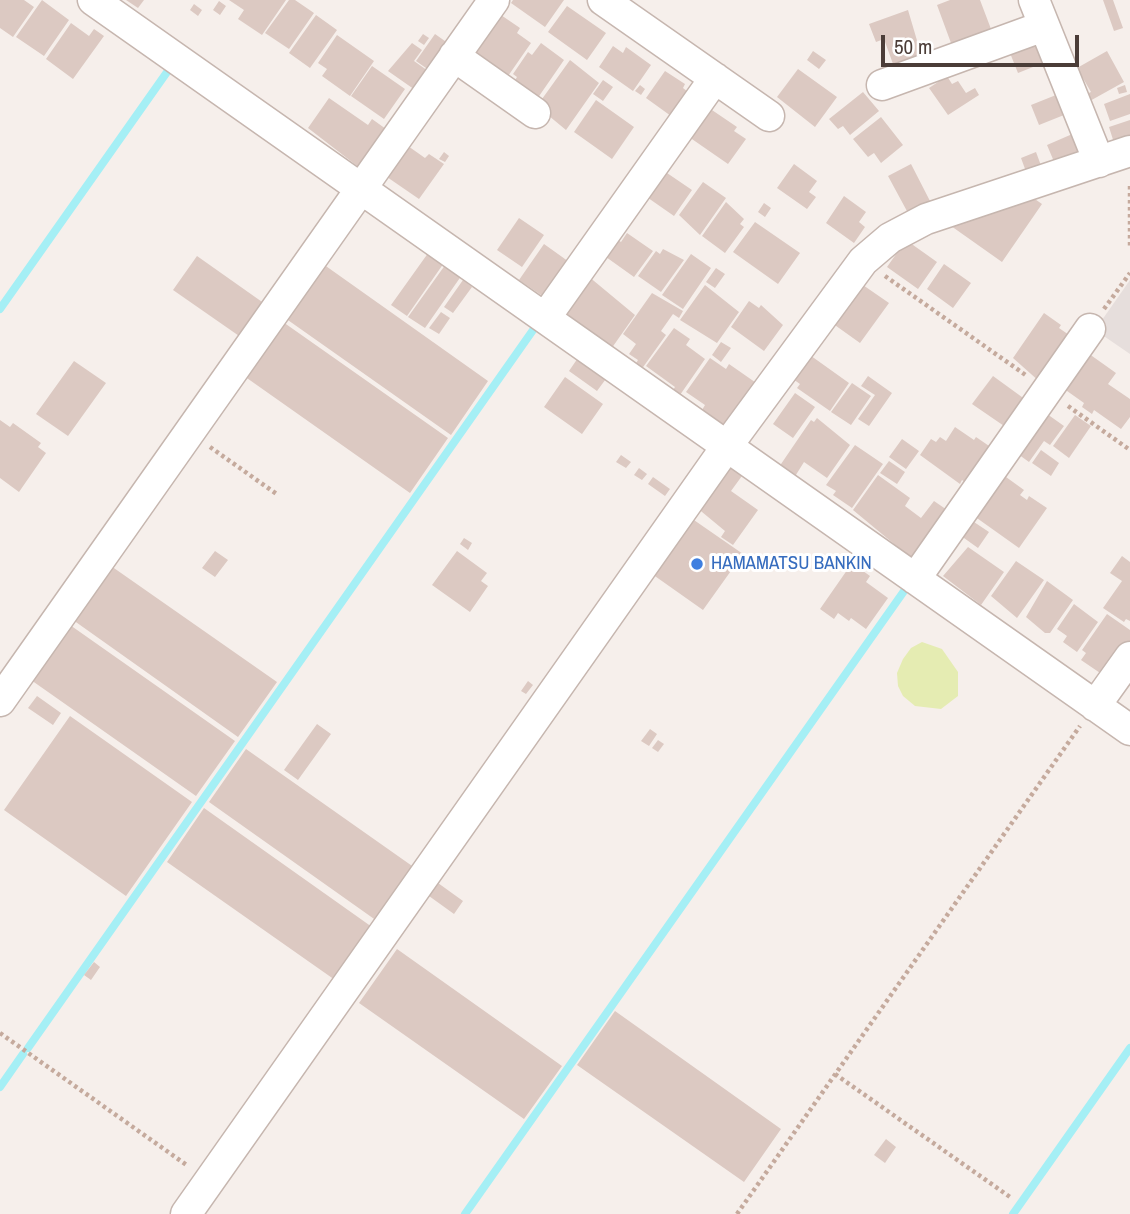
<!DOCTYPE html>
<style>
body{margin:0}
#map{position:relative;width:1130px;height:1214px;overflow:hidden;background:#f6efeb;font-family:"Archivo Narrow",sans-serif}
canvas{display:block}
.scale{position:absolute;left:881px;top:35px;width:198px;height:32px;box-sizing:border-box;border:4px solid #4b3d38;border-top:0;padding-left:9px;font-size:21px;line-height:24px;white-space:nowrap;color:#4b3d38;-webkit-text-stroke:5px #fff;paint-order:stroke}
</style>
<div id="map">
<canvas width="1130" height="1214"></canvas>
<div class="scale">50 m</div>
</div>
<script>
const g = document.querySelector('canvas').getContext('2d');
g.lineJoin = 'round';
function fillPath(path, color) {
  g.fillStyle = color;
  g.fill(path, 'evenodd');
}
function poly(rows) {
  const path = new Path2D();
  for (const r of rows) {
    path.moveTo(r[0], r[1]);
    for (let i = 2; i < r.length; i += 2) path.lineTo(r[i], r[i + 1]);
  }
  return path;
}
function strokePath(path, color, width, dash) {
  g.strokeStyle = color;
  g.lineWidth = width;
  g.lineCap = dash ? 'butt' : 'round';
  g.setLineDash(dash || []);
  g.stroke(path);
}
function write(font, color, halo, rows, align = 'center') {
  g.font = font + ' "Archivo Narrow",sans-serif';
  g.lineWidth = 6;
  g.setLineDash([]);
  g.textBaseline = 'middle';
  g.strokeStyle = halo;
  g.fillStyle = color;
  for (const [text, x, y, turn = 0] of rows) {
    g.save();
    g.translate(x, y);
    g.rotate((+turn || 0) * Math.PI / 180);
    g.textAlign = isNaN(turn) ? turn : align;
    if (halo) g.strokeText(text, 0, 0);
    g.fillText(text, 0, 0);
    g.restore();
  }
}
fillPath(poly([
 [1130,280,1130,354,1095,330]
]), '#e6dedc');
fillPath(poly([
 [922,642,942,649,958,672,958,696,941,709,915,706,903,696,898,686,897,673,903,659,911,648]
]), '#e5ecb2');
strokePath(poly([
 [0,309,172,65],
 [28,1048,538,323],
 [0,1087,23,1054],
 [465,1214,909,584],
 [1013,1214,1130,1048]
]), '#a5eff5', 8);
fillPath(poly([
 [0,0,24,0,34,7,13,37,0,28],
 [42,0,69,20,44,56,16,37],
 [126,0,144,0,138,8],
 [229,0,286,0,262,35,238,19,244,10],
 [289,0,295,0,314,13,289,49,265,33],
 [513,0,564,0,545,27,511,3],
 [950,0,980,0,991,29,951,43,937,5],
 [1103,0,1113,0,1123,28,1114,31],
 [219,1,226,6,220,15,213,10],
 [194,4,202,10,198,16,190,10],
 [567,6,606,33,587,60,548,32],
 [908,10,921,54,893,64,884,39,876,42,869,24],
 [498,13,520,28,517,33,531,43,506,79,469,53],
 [316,15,337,30,310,68,289,53],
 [71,23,89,36,94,29,104,36,73,79,46,59],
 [423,34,429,38,424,45,418,41],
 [435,34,452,46,433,73,416,61],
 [337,35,374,61,350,96,322,76,327,69,318,63],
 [1040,41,1048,61,1018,73,1010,53],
 [412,43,422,50,414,61,431,73,418,92,388,71],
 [541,43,564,60,535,102,512,85,517,77,513,74,528,52,532,55],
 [613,46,623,53,626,47,651,65,633,91,599,67],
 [813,51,826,60,819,69,807,60],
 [1107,51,1124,82,1088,102,1084,95,1091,92,1077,68],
 [570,60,599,83,566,130,537,106],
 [372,66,405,89,384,119,351,96],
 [798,69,837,97,815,127,777,97],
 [665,71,685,84,683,88,688,92,671,116,646,98],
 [947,76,952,84,958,81,966,93,975,88,979,95,948,115,929,88],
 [603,80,613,87,603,101,593,94],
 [640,85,645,89,641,95,635,91],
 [1125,85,1127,92,1119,94,1117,88],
 [863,92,879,111,850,135,843,126,838,129,829,119],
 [1061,93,1069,113,1039,125,1031,105],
 [1130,94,1130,114,1110,121,1104,104],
 [329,98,368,125,372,119,386,129,361,169,308,128],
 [596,100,634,127,612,159,574,132],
 [709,108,737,127,734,131,746,139,728,164,689,137],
 [881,117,903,145,881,163,874,153,868,157,853,139],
 [1130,120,1130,141,1115,146,1109,127],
 [1077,132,1085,152,1055,164,1047,145],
 [408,146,425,158,429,154,444,164,419,199,387,177],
 [444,152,449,156,445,162,439,159],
 [1036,152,1043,171,1028,177,1021,158],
 [794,164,817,181,809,192,816,197,807,209,777,188],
 [911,164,930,201,908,213,888,176],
 [667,173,692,190,674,216,641,193,654,175,661,181],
 [703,182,726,198,700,235,679,215],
 [1029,195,1042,204,1002,262,944,221],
 [844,196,866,212,859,222,865,227,854,243,826,223],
 [726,202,744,219,740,224,744,227,725,253,702,236],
 [764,203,771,208,765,217,758,212],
 [519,218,544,235,522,267,497,250],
 [755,222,800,253,778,284,733,252],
 [627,233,653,251,634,277,599,252,611,235,621,242],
 [906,240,937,262,918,289,887,267],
 [544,244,572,264,547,299,519,280],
 [431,249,446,260,407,316,391,305],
 [663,249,684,260,661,292,638,276,656,251,660,254],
 [691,254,711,268,683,309,662,295],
 [197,256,265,304,242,338,173,290],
 [448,261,464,272,425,328,408,317],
 [323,264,488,381,451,435,285,318],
 [944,264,971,283,953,308,927,289],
 [716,268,725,274,715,288,706,282],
 [588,276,635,315,609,352,559,317],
 [463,280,472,287,453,313,444,307],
 [860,283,889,303,860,343,832,323],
 [705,285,739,312,717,343,680,320],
 [652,293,683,311,679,318,673,314,661,331,666,335,641,370,635,365,638,360,629,354,636,344,623,334],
 [749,301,759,308,761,305,783,325,764,351,731,327],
 [441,312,450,318,439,334,429,328],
 [1044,313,1061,325,1059,328,1072,337,1040,382,1013,358],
 [283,322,448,438,410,493,244,376],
 [674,328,690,339,686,345,705,359,680,395,673,390,675,387,646,366],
 [721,342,731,348,721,362,712,355],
 [1085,351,1116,373,1108,384,1130,399,1130,417,1121,429,1094,410,1092,414,1082,407,1084,403,1060,386],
 [582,352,611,372,597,391,569,371],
 [807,353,849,383,830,411,797,388,800,384,790,377],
 [710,358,726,369,729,364,762,387,740,417,732,412,723,425,702,410,705,405,686,392],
 [74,361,106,383,68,436,36,414],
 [868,376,892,393,869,426,858,419,875,395,861,386],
 [993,376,1026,400,1007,428,972,404],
 [565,377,603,404,582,434,544,407],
 [852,383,871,396,851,425,831,412],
 [795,393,815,407,793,438,773,424],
 [1040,409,1064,426,1050,445,1044,441,1029,462,1011,449],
 [1075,415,1091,426,1069,458,1053,446],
 [817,418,850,445,827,478,804,462,794,478,779,467,811,420,814,422],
 [0,420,10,427,13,423,41,443,38,447,46,453,19,492,0,478],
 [955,427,974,440,976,437,992,448,967,484,962,480,960,484,920,455,931,439,936,442,940,437,946,441],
 [902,439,919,451,906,469,889,457],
 [855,445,883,464,852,508,833,495,836,491,826,485],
 [1041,450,1059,463,1051,476,1032,463],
 [621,455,631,462,626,468,616,462],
 [732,458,747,469,731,491,758,510,733,545,721,537,725,531,696,507],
 [889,461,905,472,897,484,880,473],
 [639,468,647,474,642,480,634,475],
 [878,475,910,498,905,506,921,518,934,501,950,512,917,563,853,510],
 [993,476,1002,482,1006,477,1024,490,1020,495,1027,500,1029,496,1047,508,1019,548,974,516],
 [653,477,670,489,665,496,648,484],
 [691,518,743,554,703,610,652,574],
 [968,518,989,532,978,548,957,533],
 [464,538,472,543,468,550,460,544],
 [968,547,1004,572,981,605,943,576],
 [215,551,228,560,215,577,202,568],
 [457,551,487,573,481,581,488,586,470,612,432,585],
 [1122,556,1130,562,1130,621,1126,619,1124,622,1103,608,1122,581,1110,573],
 [1016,561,1044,580,1017,618,991,596],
 [852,563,870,576,866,582,888,598,866,629,851,618,849,621,838,613,834,619,820,609],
 [111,566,277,682,238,737,73,620],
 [1047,581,1073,600,1050,633,1045,633,1026,617],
 [1074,604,1098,622,1077,652,1063,642,1067,636,1057,629],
 [1107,614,1130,630,1130,643,1106,677,1081,660,1086,653,1082,650],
 [70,625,235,741,196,796,31,680],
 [528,681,533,685,526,694,521,691],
 [37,696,61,713,53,725,28,708],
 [70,716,192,802,126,896,4,810],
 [317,724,331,734,298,780,284,770],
 [650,729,657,734,649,746,641,741],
 [658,740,664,744,658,752,652,748],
 [246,749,415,868,377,921,209,802],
 [204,808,372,927,335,980,167,862],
 [438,883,463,901,454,914,429,896],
 [397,949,562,1066,524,1119,359,1003],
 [94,962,100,967,91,980,84,975],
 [615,1011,781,1129,744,1182,577,1065],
 [886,1139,896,1147,885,1163,874,1155]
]), '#dcc9c2');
const minor = poly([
 [93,0,1130,730],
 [603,0,769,116],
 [1034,0,1099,162],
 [454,56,535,113],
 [882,85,1044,26],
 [545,318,715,78],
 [915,579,1090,329],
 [0,701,494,0],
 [1095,706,1130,657],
 [186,1214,727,446,863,261,890,238,926,219,1130,151]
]);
strokePath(minor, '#c6b6af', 33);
strokePath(poly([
 [1130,186,1130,246],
 [885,276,1027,376],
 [1104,309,1130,273],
 [1068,406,1130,450],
 [210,447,278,495],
 [0,1033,188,1166],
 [835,1074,1010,1197],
 [737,1214,1080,726]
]), '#c5aa9d', 4.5, [3.5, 3.5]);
strokePath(minor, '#fff', 30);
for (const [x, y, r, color] of [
 [697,564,7,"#3f7fe0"]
]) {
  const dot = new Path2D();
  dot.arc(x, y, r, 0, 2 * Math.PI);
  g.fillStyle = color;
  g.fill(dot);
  strokePath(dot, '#fff', 2.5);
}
write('19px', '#366cbe', '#fff', [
 ["HAMAMATSU BANKIN",711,564]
], 'left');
</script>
